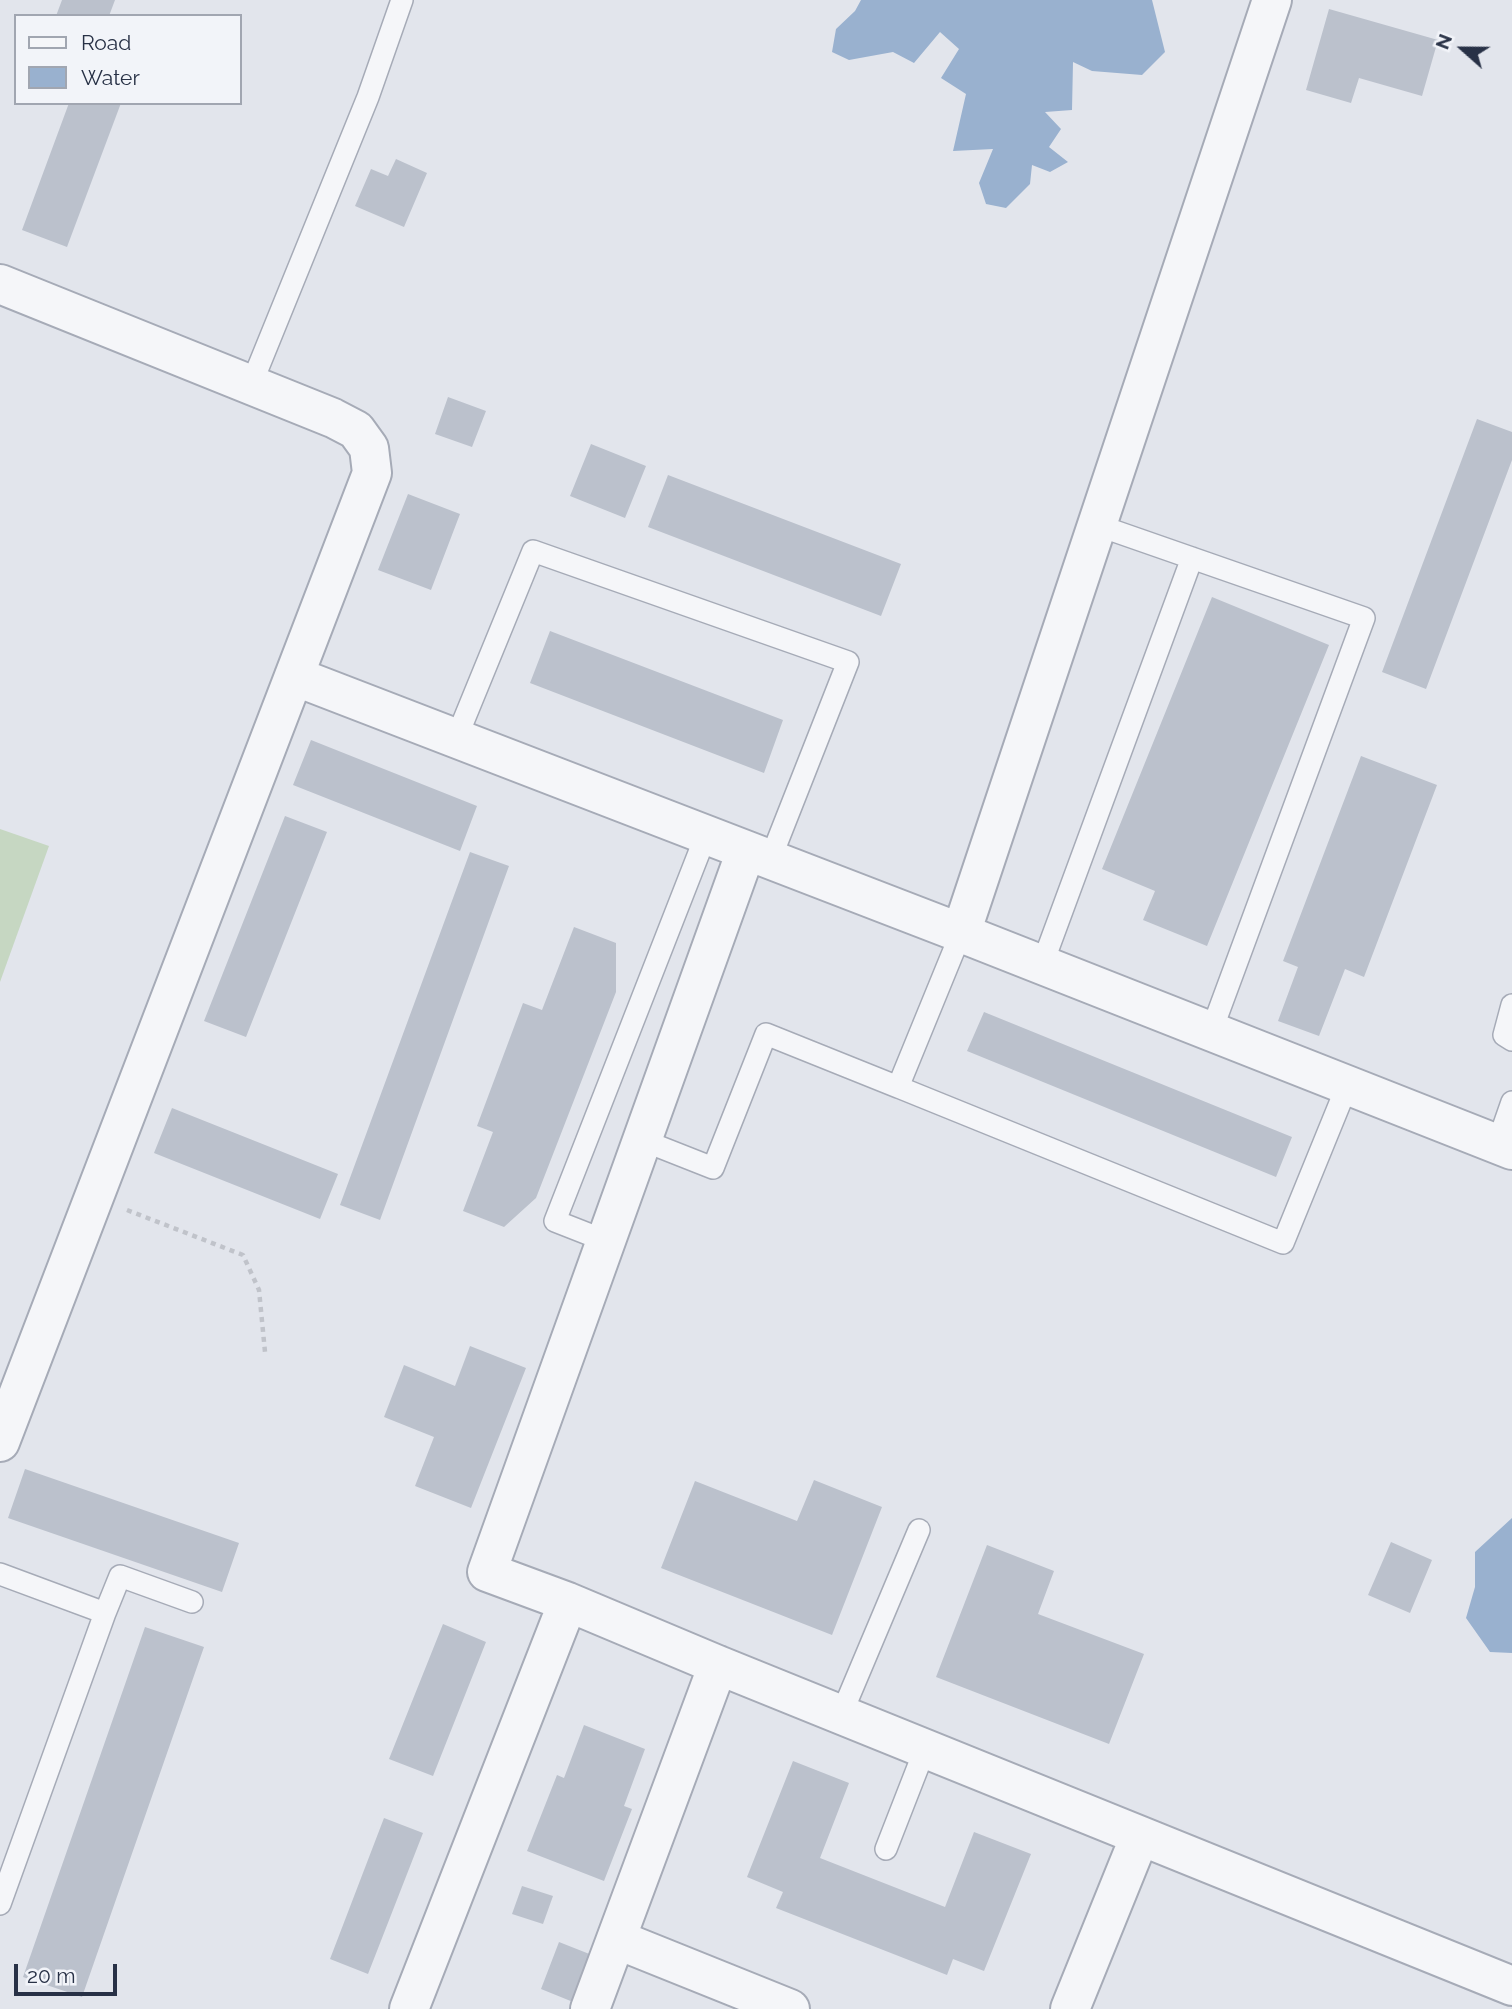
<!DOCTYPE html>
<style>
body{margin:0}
#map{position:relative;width:1512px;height:2009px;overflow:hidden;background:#e2e5ec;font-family:Raleway,sans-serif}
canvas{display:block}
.legend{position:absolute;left:14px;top:14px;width:228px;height:91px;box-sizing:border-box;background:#f2f4f9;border:2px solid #a1a6b1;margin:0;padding:9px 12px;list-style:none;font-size:21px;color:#283146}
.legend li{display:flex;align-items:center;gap:14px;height:35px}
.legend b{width:35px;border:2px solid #a1a6b1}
.north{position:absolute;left:1428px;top:14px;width:70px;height:70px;-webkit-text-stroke:5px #f2f4f9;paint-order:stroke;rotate:291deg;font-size:19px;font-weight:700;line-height:28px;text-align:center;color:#283146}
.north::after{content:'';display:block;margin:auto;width:24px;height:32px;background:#283146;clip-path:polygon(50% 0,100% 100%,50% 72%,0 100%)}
.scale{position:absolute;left:14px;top:1964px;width:103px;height:32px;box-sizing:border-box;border:4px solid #283146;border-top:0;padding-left:9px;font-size:21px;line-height:24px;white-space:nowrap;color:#283146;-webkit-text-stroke:5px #f2f4f9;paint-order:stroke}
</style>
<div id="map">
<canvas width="1512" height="2009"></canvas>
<ul class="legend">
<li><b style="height:9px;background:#f5f6f9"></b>Road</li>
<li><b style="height:19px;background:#99b1cf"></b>Water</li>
</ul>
<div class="north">N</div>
<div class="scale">20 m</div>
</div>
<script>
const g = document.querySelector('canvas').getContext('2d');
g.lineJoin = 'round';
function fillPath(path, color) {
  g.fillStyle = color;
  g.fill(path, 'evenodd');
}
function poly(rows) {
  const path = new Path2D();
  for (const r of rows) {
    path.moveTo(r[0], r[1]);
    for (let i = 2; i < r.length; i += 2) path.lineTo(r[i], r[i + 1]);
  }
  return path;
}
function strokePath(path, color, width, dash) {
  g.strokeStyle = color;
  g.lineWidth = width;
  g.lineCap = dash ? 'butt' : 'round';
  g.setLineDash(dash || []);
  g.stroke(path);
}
fillPath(poly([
 [0,829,49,846,0,982]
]), '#c6d7c2');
fillPath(poly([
 [861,0,1152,0,1165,52,1142,75,1092,71,1073,62,1072,110,1045,112,1061,129,1049,147,1068,162,1050,172,1032,165,1030,184,1006,208,986,204,979,183,993,149,953,151,966,94,941,78,959,49,940,32,914,63,893,52,849,60,832,52,836,29,855,11],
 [1512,1518,1512,1653,1490,1652,1466,1618,1475,1587,1475,1552]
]), '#99b1cf');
fillPath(poly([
 [62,0,115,0,109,16,56,16],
 [1329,9,1438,40,1422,96,1359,78,1351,103,1306,90],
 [69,103,121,103,67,247,22,230],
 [396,159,427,173,404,227,355,206,371,169,388,176],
 [448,397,486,411,472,447,435,434],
 [1477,419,1512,432,1512,460,1426,689,1382,672],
 [591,444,646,466,625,518,570,496],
 [668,475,901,564,881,616,648,527],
 [408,494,460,514,431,590,378,570],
 [1212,597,1329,645,1207,946,1143,920,1155,891,1102,869],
 [550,631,783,720,764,773,530,683],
 [311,740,477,806,460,851,293,785],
 [1361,756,1437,785,1364,977,1345,969,1319,1036,1278,1021,1298,967,1283,961],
 [285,816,327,832,246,1037,204,1021],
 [470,852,509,866,380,1220,340,1205],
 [574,927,616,943,616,992,536,1198,504,1227,463,1211,493,1132,477,1126,523,1003,542,1010],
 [984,1012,1292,1137,1276,1177,967,1051],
 [172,1108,338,1174,320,1219,154,1153],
 [470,1346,526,1368,471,1508,415,1486,434,1437,384,1417,404,1365,455,1386],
 [25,1469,239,1543,222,1592,8,1518],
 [814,1480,882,1507,832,1635,661,1568,695,1481,797,1521],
 [1391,1542,1432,1560,1410,1613,1368,1595],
 [987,1545,1054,1571,1038,1614,1144,1654,1109,1744,936,1677],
 [443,1624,486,1642,433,1776,389,1759],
 [145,1627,204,1647,82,1997,23,1977],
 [584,1725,645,1749,624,1806,632,1809,604,1881,527,1851,557,1775,564,1778],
 [793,1761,849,1783,820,1858,945,1907,974,1832,1031,1854,984,1971,953,1959,947,1975,776,1908,783,1892,747,1877],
 [384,1818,423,1833,368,1974,330,1959],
 [522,1886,553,1896,543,1924,512,1914],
 [559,1942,597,1957,578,2004,541,1989]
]), '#bbc1cc');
const lane = poly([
 [251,385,368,97,402,0],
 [1097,525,1364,618,1211,1032],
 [456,739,533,551,848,662,770,860],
 [961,933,898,1087,1283,1243,1347,1086],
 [1042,965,1192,558],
 [1512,1005,1504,1035,1512,1040],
 [642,1140,713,1168,766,1034,898,1087],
 [1497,1145,1512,1102],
 [606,1241,555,1221,706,835],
 [0,1574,105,1613,0,1904],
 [105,1613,120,1576,192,1602],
 [841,1715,919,1530],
 [886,1849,925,1749]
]);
const street = poly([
 [0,284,333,418,356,430,369,448,372,473,0,1442],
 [294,676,961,933,1512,1150],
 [746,851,487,1572,568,1602,718,1665,1512,1986],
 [961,933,1272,0],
 [616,1939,790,2009],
 [409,2009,568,1602],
 [590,2009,718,1665],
 [1070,2009,1140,1836]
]);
strokePath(lane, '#a6abb7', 24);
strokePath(street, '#a6abb7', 42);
strokePath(poly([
 [127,1210,243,1255,259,1290,265,1352]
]), '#c0c3ca', 4.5, [5, 5]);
strokePath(lane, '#f5f6f9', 21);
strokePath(street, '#f5f6f9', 38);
</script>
